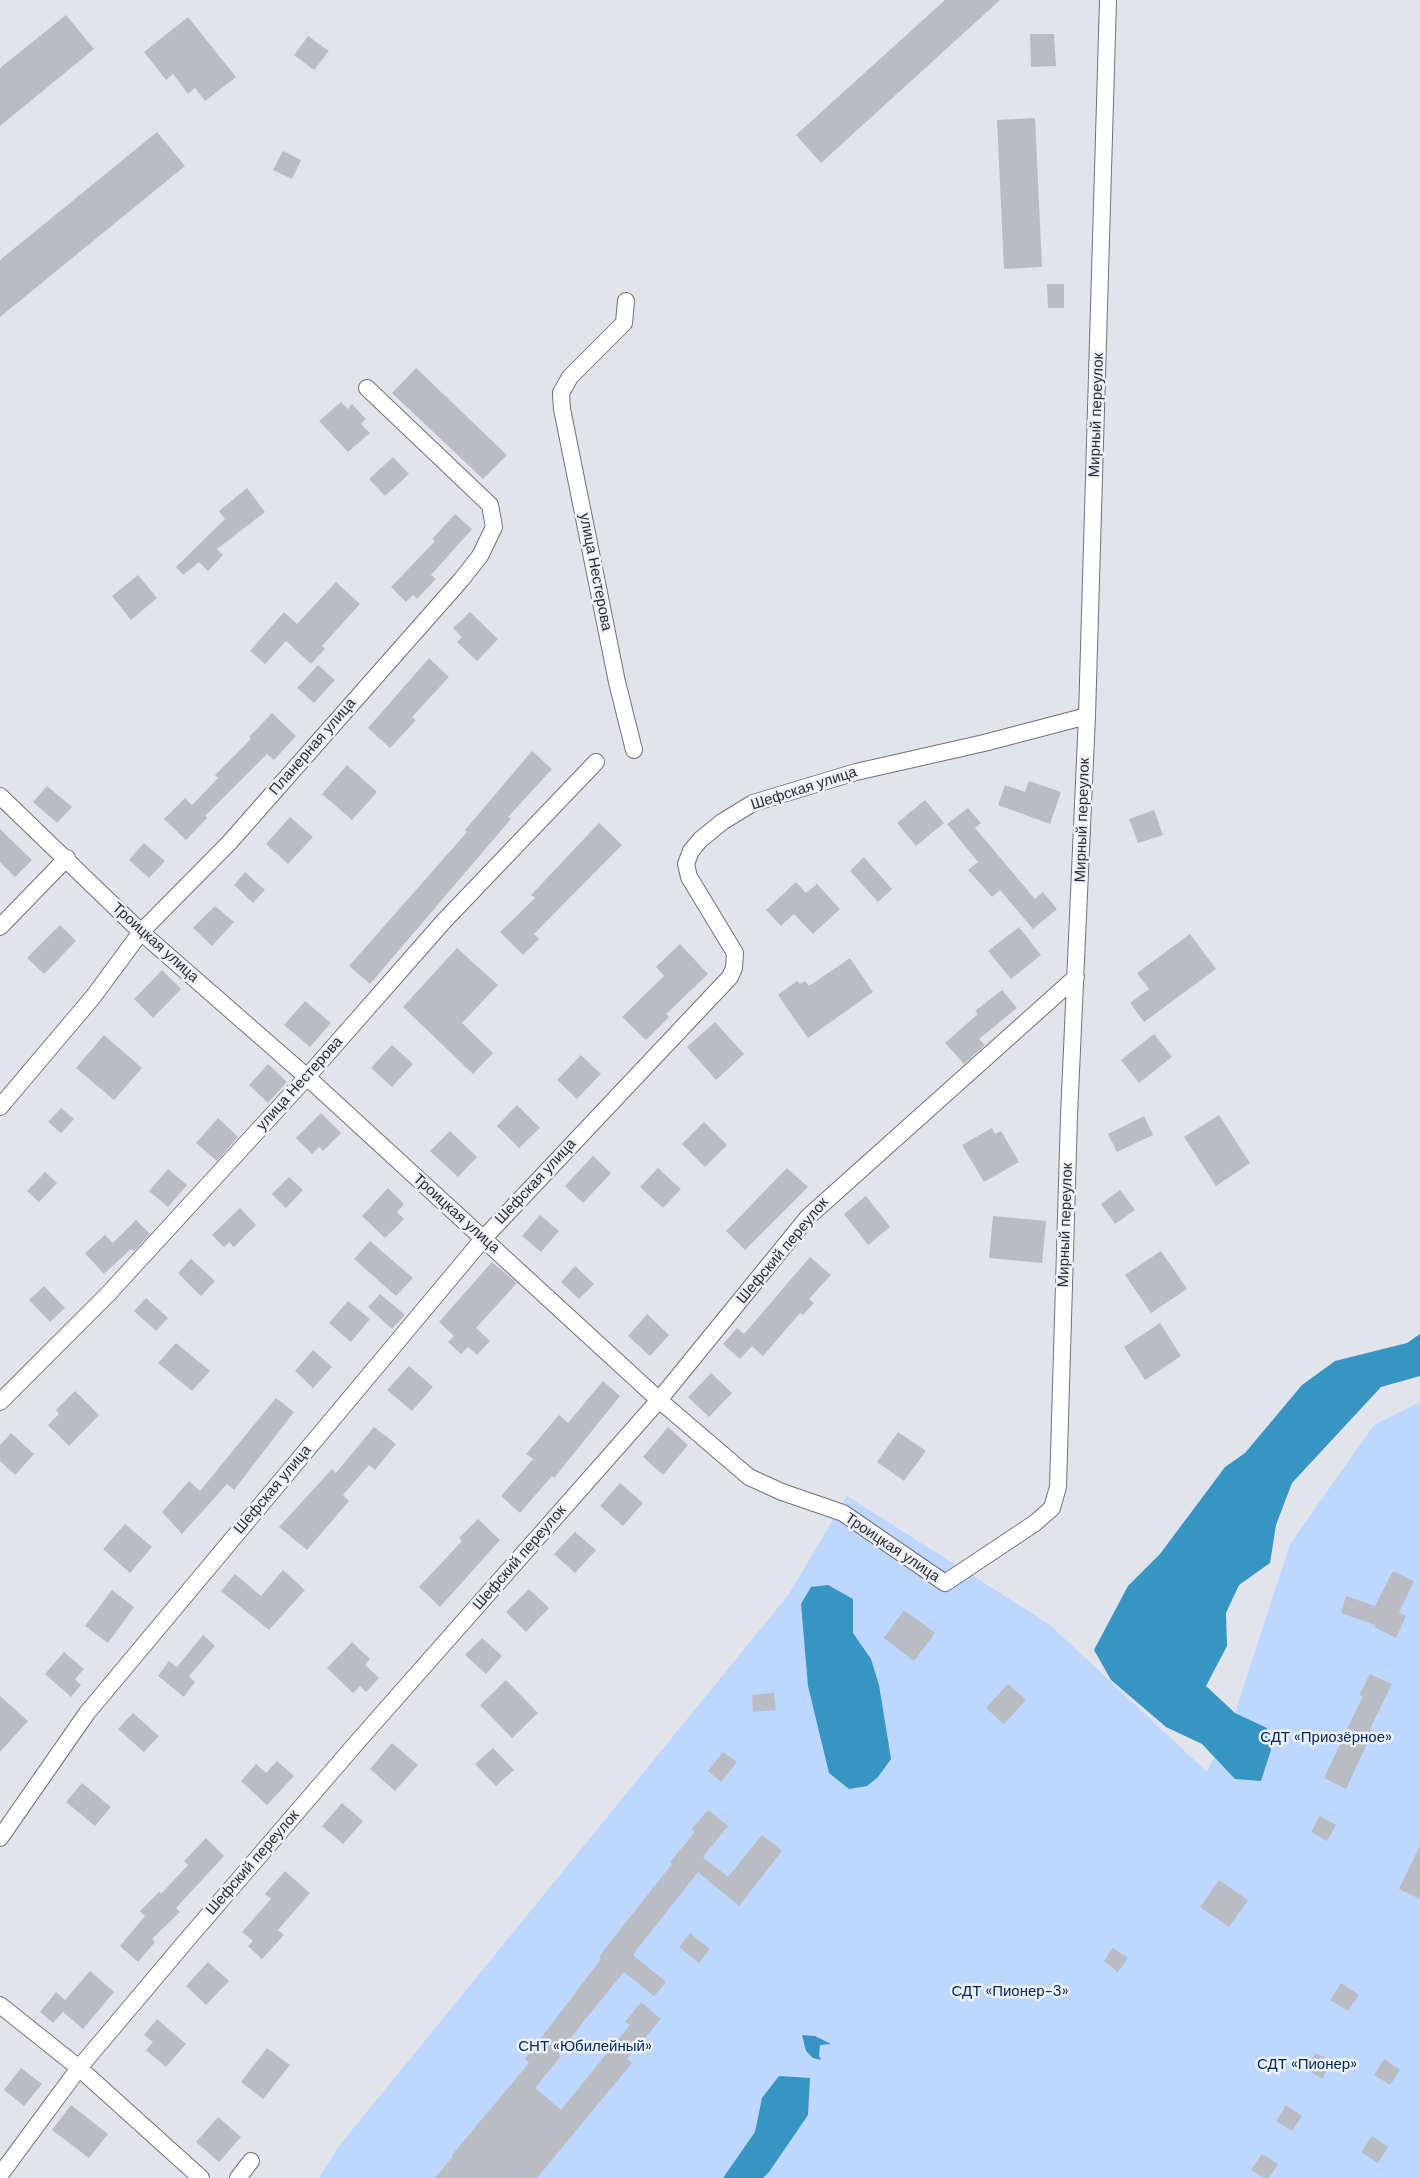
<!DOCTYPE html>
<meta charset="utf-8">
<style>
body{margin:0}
canvas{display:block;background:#e1e5eb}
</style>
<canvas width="1420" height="2178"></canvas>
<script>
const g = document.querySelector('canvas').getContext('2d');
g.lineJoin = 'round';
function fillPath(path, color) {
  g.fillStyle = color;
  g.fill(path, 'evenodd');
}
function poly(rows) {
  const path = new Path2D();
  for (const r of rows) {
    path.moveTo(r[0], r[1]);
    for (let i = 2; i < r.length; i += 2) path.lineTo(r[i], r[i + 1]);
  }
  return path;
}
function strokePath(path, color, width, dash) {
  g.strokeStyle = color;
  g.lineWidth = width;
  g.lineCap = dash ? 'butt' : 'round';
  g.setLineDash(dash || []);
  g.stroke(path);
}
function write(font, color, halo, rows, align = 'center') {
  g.font = font + ' "DM Sans",sans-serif';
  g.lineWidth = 5;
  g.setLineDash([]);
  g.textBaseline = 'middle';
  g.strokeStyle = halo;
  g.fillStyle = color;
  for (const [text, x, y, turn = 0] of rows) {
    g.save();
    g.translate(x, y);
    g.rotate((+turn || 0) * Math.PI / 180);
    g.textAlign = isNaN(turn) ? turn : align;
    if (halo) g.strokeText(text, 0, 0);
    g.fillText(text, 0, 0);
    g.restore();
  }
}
fillPath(poly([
 [1420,1402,1420,2178,319,2178,339,2146,789,1594,847,1496,1049,1624,1207,1772,1235,1713,1290,1544,1374,1425]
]), '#bdd7ff');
fillPath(poly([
 [1420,1334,1420,1376,1381,1387,1292,1483,1276,1525,1270,1563,1239,1585,1226,1613,1227,1646,1206,1686,1235,1713,1267,1728,1271,1750,1261,1781,1235,1779,1202,1744,1166,1727,1111,1680,1094,1650,1128,1586,1160,1554,1225,1467,1245,1453,1302,1385,1335,1361,1407,1343],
 [828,1585,853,1599,853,1633,871,1659,879,1685,891,1759,878,1777,867,1786,849,1789,829,1773,808,1686,801,1604,811,1587],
 [802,2035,815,2036,831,2044,820,2045,819,2055,821,2060,813,2058,806,2051],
 [779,2076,810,2078,808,2115,769,2172,763,2178,723,2178,755,2132,762,2098]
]), '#3695c3');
fillPath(poly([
 [945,0,1000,0,821,163,796,135],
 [66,15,94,49,0,126,0,68],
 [188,17,236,77,205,101,195,88,188,94,173,74,166,80,144,52],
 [1030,34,1054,34,1056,66,1031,67],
 [308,36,329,51,314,70,294,55],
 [1035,118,1042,267,1004,269,997,120],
 [157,132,185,166,0,317,0,260],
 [283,151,301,160,292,179,273,170],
 [1047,284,1064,284,1064,308,1048,308],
 [416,368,507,455,483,479,392,393],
 [341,402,348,409,352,404,366,419,361,424,370,433,348,452,319,421],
 [393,457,409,474,385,496,369,479],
 [247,488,265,512,217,549,223,555,208,571,199,562,183,575,176,567,225,519,219,511],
 [455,514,472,529,431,575,436,579,417,599,413,595,406,602,391,587,435,541,432,539],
 [138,575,157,598,131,620,112,596],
 [336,582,360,604,322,646,325,649,311,664,286,641,265,664,250,651,284,612,297,624],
 [470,612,498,639,477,661,457,642,462,637,453,628],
 [429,658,449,677,412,717,416,720,390,748,368,728],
 [318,665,335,680,314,703,297,688],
 [272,713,296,736,274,760,267,754,205,816,207,818,186,840,164,819,185,798,192,805,218,778,215,775,251,739,249,737],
 [532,751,552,769,508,817,511,819,370,984,349,966,467,832,465,830],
 [347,765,377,792,352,820,322,794],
 [1029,781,1061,792,1050,824,998,805,1005,785,1025,792],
 [47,786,72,807,57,823,33,802],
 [925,800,944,823,916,846,897,823],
 [968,808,981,823,975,828,1035,899,1043,892,1057,909,1033,929,1000,890,992,897,968,870,978,862,947,824],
 [1154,810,1163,835,1138,843,1129,819],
 [290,817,313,837,288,864,266,844],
 [599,823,622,845,534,934,539,939,523,955,500,932,535,898,531,895],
 [0,829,32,860,15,877,0,862],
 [144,843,165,861,149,878,129,860],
 [864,857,892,889,878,902,850,871],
 [245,872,265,890,253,903,234,885],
 [796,882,806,893,817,884,840,909,813,934,794,914,781,926,766,910],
 [215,906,234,922,212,946,193,928],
 [60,925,76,941,44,974,27,958],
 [1019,927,1041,955,1011,979,988,951],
 [1190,934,1216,969,1144,1022,1130,1003,1149,989,1137,973],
 [680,944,708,974,666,1014,669,1017,646,1040,622,1017,664,976,656,967],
 [457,948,498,985,462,1023,493,1053,473,1074,403,1007],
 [850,958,873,992,808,1038,778,995,797,981,800,984,805,981,809,986],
 [162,970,181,989,153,1018,134,999],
 [1002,990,1017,1008,979,1039,985,1045,964,1064,945,1043,978,1014,975,1011],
 [305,1001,331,1023,310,1047,284,1025],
 [715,1022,744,1054,716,1080,687,1047],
 [1154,1034,1172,1057,1139,1083,1121,1060],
 [104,1035,142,1068,114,1100,76,1068],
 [392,1045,413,1064,392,1087,371,1068],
 [581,1055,601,1074,577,1099,557,1080],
 [268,1064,287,1082,268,1103,249,1085],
 [517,1105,540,1128,519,1148,497,1126],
 [61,1108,74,1119,61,1133,48,1122],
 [321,1113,341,1133,323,1151,319,1147,312,1154,296,1138],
 [1219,1115,1250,1163,1216,1186,1184,1137],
 [1144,1116,1153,1135,1117,1152,1108,1134],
 [218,1118,238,1137,217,1161,196,1143],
 [704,1122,727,1145,705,1167,682,1144],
 [992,1128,995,1134,1001,1131,1019,1162,984,1182,962,1145],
 [450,1131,477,1157,458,1177,430,1151],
 [593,1156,611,1173,583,1203,565,1186],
 [658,1168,681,1189,663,1208,640,1187],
 [787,1168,808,1187,745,1250,726,1231],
 [168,1169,187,1185,168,1207,149,1191],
 [45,1172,57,1183,39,1202,27,1191],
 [289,1177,303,1190,286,1208,272,1194],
 [388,1188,404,1204,397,1212,404,1219,385,1238,362,1216],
 [1120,1190,1135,1210,1115,1224,1101,1204],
 [866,1196,890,1227,868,1245,844,1214],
 [240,1208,256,1225,234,1247,229,1242,224,1247,212,1235],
 [540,1215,559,1231,541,1252,522,1236],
 [993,1216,1046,1221,1042,1263,989,1258],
 [136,1220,150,1234,134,1251,131,1249,104,1274,85,1253,105,1235,113,1243],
 [370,1241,413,1278,396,1296,354,1259],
 [1161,1251,1187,1289,1151,1313,1125,1275],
 [810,1257,831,1275,809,1299,814,1303,803,1315,800,1313,763,1356,752,1346,740,1359,723,1344,737,1328,744,1334],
 [191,1259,215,1281,201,1296,178,1273],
 [492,1262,517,1283,476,1328,490,1341,477,1355,468,1347,461,1354,448,1342,454,1336,439,1322],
 [575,1266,594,1284,579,1299,561,1282],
 [44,1286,65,1308,50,1322,29,1300],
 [380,1294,405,1315,392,1329,368,1307],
 [146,1298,168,1318,156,1331,134,1311],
 [348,1301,370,1319,351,1342,329,1323],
 [647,1314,669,1335,650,1356,628,1336],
 [1160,1323,1181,1356,1145,1380,1124,1347],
 [176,1343,210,1371,192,1391,158,1363],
 [313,1350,332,1367,313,1388,295,1371],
 [409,1366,433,1387,412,1411,387,1390],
 [711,1373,732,1393,709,1417,688,1397],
 [603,1381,620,1396,554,1478,552,1476,520,1513,501,1496,533,1459,526,1454,559,1415,568,1423],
 [75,1391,99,1415,69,1446,48,1425,59,1414,56,1410],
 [276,1398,294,1412,234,1490,227,1484,182,1534,162,1512,189,1481,200,1491],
 [374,1427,396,1444,375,1470,369,1465,343,1495,349,1501,307,1550,279,1527,332,1469,336,1473],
 [668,1427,688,1445,663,1475,643,1457],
 [898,1432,926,1451,904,1481,877,1462],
 [11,1433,34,1454,15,1475,0,1461,0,1445],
 [620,1483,643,1503,623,1526,600,1506],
 [478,1519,500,1540,440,1607,419,1587,462,1541,459,1538],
 [125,1524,152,1547,130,1573,103,1549],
 [575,1532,596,1550,575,1573,554,1554],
 [283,1570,305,1590,269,1630,221,1591,235,1574,261,1596],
 [1393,1571,1414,1581,1399,1613,1406,1616,1396,1638,1374,1627,1375,1625,1341,1613,1346,1596,1375,1606],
 [529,1589,549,1608,526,1632,506,1612],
 [112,1590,134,1607,108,1643,85,1626],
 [904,1610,935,1633,914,1661,884,1638],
 [203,1635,215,1646,189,1676,195,1682,184,1697,158,1676,169,1661,177,1667],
 [482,1638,502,1656,486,1674,465,1655],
 [352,1642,370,1659,365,1665,379,1678,366,1692,360,1686,353,1693,327,1668],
 [64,1652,84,1669,75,1679,81,1685,71,1697,45,1674],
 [1370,1674,1392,1684,1370,1729,1373,1731,1346,1789,1324,1778,1363,1696,1359,1695],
 [506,1680,538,1713,512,1738,480,1705],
 [1008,1684,1026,1700,1004,1724,986,1708],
 [774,1693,776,1710,753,1712,752,1695],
 [0,1696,28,1721,0,1752],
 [133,1713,159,1736,144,1752,118,1729],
 [392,1743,418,1765,395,1791,370,1769],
 [493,1748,514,1770,496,1786,475,1764],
 [723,1752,737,1762,721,1782,708,1771],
 [277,1761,294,1776,267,1805,241,1781,256,1764,266,1773],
 [82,1783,111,1807,95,1826,66,1802],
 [342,1803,363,1821,343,1844,322,1826],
 [708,1810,728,1826,703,1857,728,1877,762,1835,782,1851,739,1906,698,1872,634,1953,634,1956,666,1982,654,1996,624,1972,584,2021,559,2054,561,2056,535,2088,561,2110,630,2025,625,2022,641,2002,661,2019,627,2059,632,2063,537,2178,435,2178,453,2156,452,2155,529,2063,525,2059,601,1959,599,1957,622,1927,672,1864,670,1862,695,1832,692,1829],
 [1320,1816,1336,1825,1327,1841,1311,1832],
 [206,1838,224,1856,176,1908,180,1912,152,1939,155,1942,138,1962,120,1946,145,1916,140,1911,159,1892,161,1894,188,1865,184,1861],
 [1420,1845,1420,1899,1399,1889],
 [285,1871,310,1893,278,1930,284,1935,262,1959,248,1946,253,1941,242,1932,271,1899,265,1894],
 [1219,1880,1248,1900,1229,1927,1200,1907],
 [690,1933,710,1949,699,1963,679,1947],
 [1113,1948,1128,1958,1118,1972,1104,1961],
 [208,1962,229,1981,206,2005,186,1986],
 [90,1971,114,1992,83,2029,63,2012,53,2023,40,2012,56,1992,65,2000],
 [1341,1983,1359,1995,1348,2011,1330,2000],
 [157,2019,186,2044,166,2067,146,2050,153,2042,144,2035],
 [267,2048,290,2065,263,2099,241,2082],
 [1316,2053,1332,2063,1322,2079,1306,2069],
 [1384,2059,1400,2070,1390,2085,1374,2075],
 [21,2068,42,2084,24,2106,4,2090],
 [71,2105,108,2134,89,2158,52,2130],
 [1286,2105,1302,2116,1292,2131,1276,2121],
 [218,2117,241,2137,219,2162,196,2142],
 [1372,2136,1388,2147,1378,2163,1361,2152],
 [1262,2154,1278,2164,1269,2178,1264,2178,1251,2170]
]), '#b9bdc3');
const street = poly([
 [626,301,624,323,570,377,561,393,562,409,617,682,634,750],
 [0,796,141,932,307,1077,659,1400,749,1477,782,1492,843,1513,945,1583,1035,1523,1052,1508,1058,1487,1069,1116,1087,716,1108,0],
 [0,927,67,858],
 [0,1107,93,997,141,932,229,843,461,580,480,556,494,527,490,505,367,388],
 [0,1402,109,1293,307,1077,444,921,596,762],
 [0,1838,87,1713,483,1239,730,977,734,968,735,953,689,877,686,864,691,851,700,840,722,822,753,803,856,772,984,743,1087,716],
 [0,2005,79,2068,201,2178],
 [0,2175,79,2068,186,1941,359,1740,659,1400,808,1217,1076,977],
 [238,2178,251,2161]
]);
strokePath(street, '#6f7378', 18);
strokePath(street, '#fff', 16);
write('15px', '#2c2d30', '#eef2f8', [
 ["Мирный переулок",1097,415,-88],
 ["улица Нестерова",595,572,79],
 ["Планерная улица",313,747,-49],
 ["Шефская улица",804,789,-18],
 ["Мирный переулок",1083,820,-88],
 ["Троицкая улица",155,943,42],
 ["улица Нестерова",300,1084,-48],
 ["Шефская улица",536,1182,-47],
 ["Троицкая улица",456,1214,42],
 ["Мирный переулок",1066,1225,-88],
 ["Шефский переулок",783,1251,-50],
 ["Шефская улица",273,1490,-50],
 ["Троицкая улица",892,1548,34],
 ["Шефский переулок",520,1558,-49],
 ["Шефский переулок",253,1863,-49]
]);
write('15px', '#002963', '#eef2f8', [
 ["СДТ «Приозёрное»",1326,1738],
 ["СДТ «Пионер-3»",1010,1992],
 ["СНТ «Юбилейный»",585,2047],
 ["СДТ «Пионер»",1307,2065]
]);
</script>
